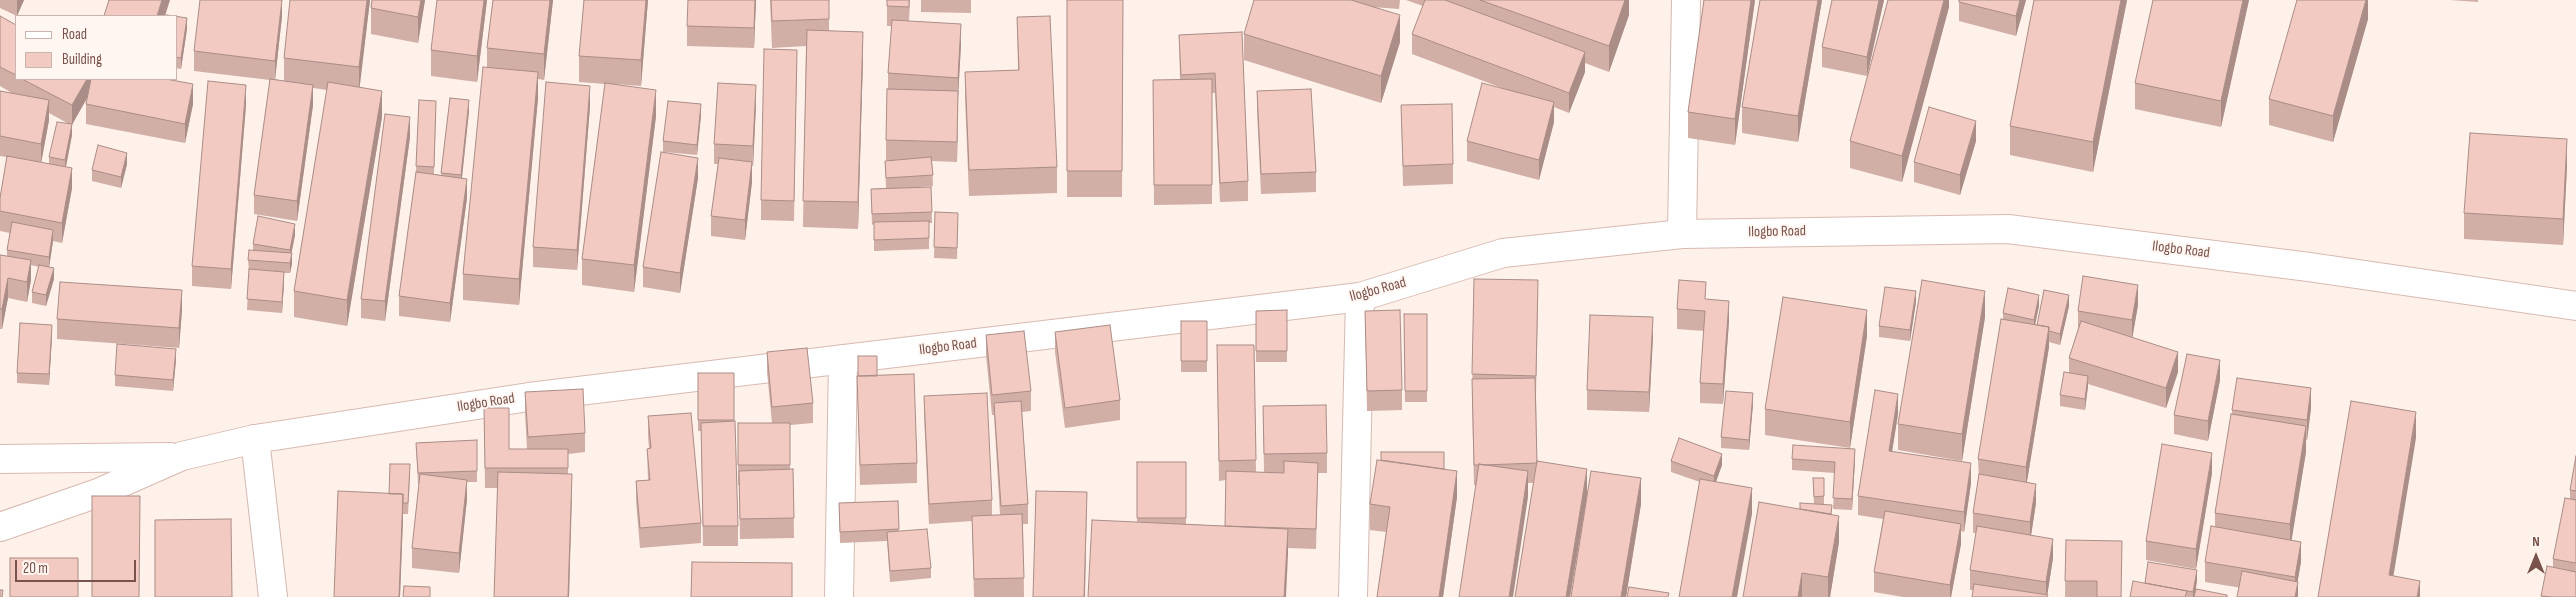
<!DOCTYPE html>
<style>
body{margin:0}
#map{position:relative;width:2576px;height:597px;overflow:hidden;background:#fdf1ea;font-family:"Sofia Sans Condensed",sans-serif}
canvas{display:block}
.legend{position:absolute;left:15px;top:15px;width:162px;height:65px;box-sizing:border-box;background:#fff6f1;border:1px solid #c9b4af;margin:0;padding:6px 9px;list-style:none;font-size:15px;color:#79524c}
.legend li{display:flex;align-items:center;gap:10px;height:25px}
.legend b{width:25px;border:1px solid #c9b4af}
.north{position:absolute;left:2511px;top:532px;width:50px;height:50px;-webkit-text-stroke:4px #fff6f1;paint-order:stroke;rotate:0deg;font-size:14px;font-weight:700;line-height:20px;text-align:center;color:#79524c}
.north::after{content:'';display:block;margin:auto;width:18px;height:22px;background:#79524c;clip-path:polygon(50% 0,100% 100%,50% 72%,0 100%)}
.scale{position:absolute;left:15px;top:560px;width:121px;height:22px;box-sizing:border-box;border:2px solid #79524c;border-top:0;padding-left:6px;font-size:15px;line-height:18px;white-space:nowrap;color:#79524c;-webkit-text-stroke:4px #fff6f1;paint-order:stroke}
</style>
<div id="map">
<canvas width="2576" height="597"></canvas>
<ul class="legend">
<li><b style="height:6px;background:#fff"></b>Road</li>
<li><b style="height:14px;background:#f3cac1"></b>Building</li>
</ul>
<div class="north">N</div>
<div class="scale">20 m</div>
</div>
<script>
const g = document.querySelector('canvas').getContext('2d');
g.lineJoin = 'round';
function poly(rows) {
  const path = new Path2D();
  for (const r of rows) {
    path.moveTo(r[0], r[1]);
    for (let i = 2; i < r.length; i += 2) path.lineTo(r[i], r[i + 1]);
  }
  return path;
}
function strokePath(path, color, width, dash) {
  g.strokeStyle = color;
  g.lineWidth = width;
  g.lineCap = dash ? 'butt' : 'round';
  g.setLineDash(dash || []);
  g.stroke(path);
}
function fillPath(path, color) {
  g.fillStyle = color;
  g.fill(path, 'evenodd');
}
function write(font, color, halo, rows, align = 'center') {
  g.font = font + ' "Sofia Sans Condensed",sans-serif';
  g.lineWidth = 4;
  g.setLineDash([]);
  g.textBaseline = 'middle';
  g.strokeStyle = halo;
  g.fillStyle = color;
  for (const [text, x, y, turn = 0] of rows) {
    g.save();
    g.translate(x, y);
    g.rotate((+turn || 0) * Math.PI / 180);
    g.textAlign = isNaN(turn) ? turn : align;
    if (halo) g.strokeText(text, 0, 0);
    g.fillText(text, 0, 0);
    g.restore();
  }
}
const street = poly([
 [1682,234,1686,0],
 [255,439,273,597],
 [839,597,843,359],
 [1353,597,1360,297]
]);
const secondary = poly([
 [0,459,170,457],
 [0,527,98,493,182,456,255,439,529,397,1360,297,1503,253,1682,234,2008,229,2309,267,2576,306]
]);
strokePath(street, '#d3b9b2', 30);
strokePath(secondary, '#d8bab1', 30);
strokePath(street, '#fff', 28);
strokePath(secondary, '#fff', 28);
fillPath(poly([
 [0,0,24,0,17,16,0,8],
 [282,0,282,16,275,79,284,81,284,58,370,0,359,87,382,117,347,326,294,317,294,291,327,90,313,88,313,105,297,221,254,214,254,195,270,80,194,71,194,51],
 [372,0,425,0,418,43,371,34,371,8],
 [487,0,477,82,431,76,431,50],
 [493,0,553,0,544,80,538,79,538,98,519,305,463,300,463,274,487,67,487,48],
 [584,0,648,0,641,86,615,84,656,116,634,292,582,285,582,259,605,84,579,82,579,56],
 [756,0,754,48,687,46,687,26],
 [770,0,829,0,829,31,863,58,858,229,803,227,806,46,772,48],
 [887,0,910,0,909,21,961,44,958,98,957,162,932,161,933,186,904,188,931,187,932,223,929,223,929,249,874,251,874,224,872,225,871,189,886,188,885,161,890,160,886,160,886,140,888,89,888,73,892,26,887,26],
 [921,0,971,0,971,13,921,12],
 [1067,0,1123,0,1122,197,1067,197],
 [1254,0,1400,0,1399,9,1372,7,1400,42,1381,103,1244,60,1244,34],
 [1406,0,1629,0,1629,15,1609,72,1585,63,1585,72,1569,113,1554,107,1554,122,1539,180,1467,161,1467,141,1510,91,1412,54,1412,34,1423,6],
 [1704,0,1755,0,1735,145,1688,138,1688,112],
 [1822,0,1798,142,1742,133,1742,107],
 [1884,0,1867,76,1822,67,1822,47],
 [1949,0,1949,7,1902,182,1850,168,1850,141],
 [2026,0,2016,36,1959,21,1959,2],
 [2034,0,2127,0,2093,172,2010,155,2010,126],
 [2249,0,2221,127,2135,109,2135,83],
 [2368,0,2368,19,2333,142,2269,125,2269,99],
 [2450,0,2478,0,2478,2],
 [0,16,16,25,16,79,166,79,193,104,185,143,86,124,86,104,88,97,72,124,72,135,66,167,72,188,62,243,53,241,49,267,54,279,46,306,32,303,32,292,39,267,31,265,31,280,27,302,8,298,2,329,0,329,0,255,7,256,7,250,10,233,0,231,0,198,7,157,0,156,0,91,12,93,0,86],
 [49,113,69,124,49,157,49,164,41,162,49,120],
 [176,16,187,29,181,69,176,68],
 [1017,17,1057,167,1057,193,969,196,965,98,965,72,1018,70],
 [1242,32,1248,181,1248,201,1220,202,1215,93,1212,93,1212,204,1154,205,1153,80,1180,80,1179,35],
 [797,50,794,221,761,220,761,200],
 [1257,91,1316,172,1316,192,1261,194,1257,111],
 [450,98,469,111,462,178,467,198,450,322,399,316,399,296,416,172,419,100,436,112,434,174,441,175],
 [246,105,231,289,192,286,192,266],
 [756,105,753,166,752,166,752,182,745,240,711,236,711,216,718,164,714,164,714,144],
 [1401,105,1453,164,1453,184,1403,186],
 [590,106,577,270,533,267,533,247],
 [701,115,697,155,664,152,698,178,680,293,643,287,643,267,663,152,663,141],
 [410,137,385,321,361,318,361,299],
 [1976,141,1960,195,1914,182,1914,162],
 [127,164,121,188,92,181,92,170],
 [2567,166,2563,245,2464,239,2464,213],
 [935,212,958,224,957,259,934,258],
 [295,235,291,253,292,264,290,273,284,273,284,283,282,313,247,310,249,271,248,260,253,250,253,244],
 [1474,279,1538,300,1536,395,1537,461,1587,495,1641,504,1626,597,1571,597,1587,496,1570,597,1515,597,1534,483,1528,483,1528,497,1474,485,1472,399],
 [1706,299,1729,321,1723,404,1700,403,1700,383,1704,331,1677,329,1677,309],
 [1916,302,1910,341,1879,337,1879,326],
 [2138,305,2132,337,2178,372,2166,408,2088,384,2085,410,2060,406,2060,395,2069,373,2069,358,2078,329,2078,311],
 [2039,306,2035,324,2037,325,2069,306,2060,345,2049,342,2049,347,2027,482,2036,503,2031,535,2053,558,2047,595,1970,590,1970,570,1976,533,1973,533,1973,513,1979,479,1978,459,2003,319,2003,313],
 [182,310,179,348,57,339,57,319],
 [1287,310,1287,362,1256,362,1256,311],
 [1365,311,1402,390,1402,410,1367,411],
 [1404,314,1427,314,1427,402,1405,402],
 [1985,317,1962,461,1898,450,1898,424],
 [1181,321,1207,321,1207,372,1181,372],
 [1055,332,1120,400,1120,420,1065,428,1055,352],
 [986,335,1031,391,1031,411,1022,412,1028,504,1028,524,1023,524,1024,597,974,597,972,521,929,524,924,416,924,396,992,500,992,515,1000,515,994,415,992,415,986,355],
 [52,336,49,385,17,383,17,373],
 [1867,336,1850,448,1765,435,1765,409],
 [1653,337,1649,412,1587,410,1587,390],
 [1254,345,1256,472,1264,472,1263,406,1327,453,1327,473,1318,473,1316,549,1288,548,1288,555,1137,522,1137,462,1186,462,1186,524,1225,526,1226,480,1219,481,1217,365],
 [767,352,813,403,813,423,790,425,790,470,793,469,794,538,740,539,739,485,738,485,738,423,772,423,767,372],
 [176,360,173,391,115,386,115,375],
 [698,373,734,373,734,421,738,526,738,546,703,546,701,431,698,431],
 [857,376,877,376,917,463,917,483,860,485],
 [2220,380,2208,441,2174,434,2174,415],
 [525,392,585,433,585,452,568,454,568,474,572,500,569,597,494,597,498,488,485,488,484,408,509,449,527,449,525,412],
 [1753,404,1749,450,1721,448,1721,437],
 [2311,408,2307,440,2306,440,2306,452,2291,540,2301,562,2297,582,2298,597,2205,582,2205,562,2215,527,2215,513,2232,414,2232,410],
 [1898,414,1892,451,1971,483,1964,532,1961,531,1961,544,1951,597,1903,597,1874,592,1874,572,1883,519,1858,515,1858,496],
 [648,416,701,523,701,543,640,548,636,501,636,481,648,480,647,449,649,448,648,436],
 [477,440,477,482,467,482,467,499,459,573,412,568,412,548,419,484,418,484,416,443],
 [2576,456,2576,597,2541,597,2553,567,2553,559,2570,499,2570,490],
 [1792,459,1855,460,1852,510,1833,509,1835,473,1792,470],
 [1671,461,1722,465,1716,481,1752,514,1700,482,1671,472],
 [1444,469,1457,497,1443,597,1377,597,1386,532,1370,530,1370,504],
 [2212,473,2196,569,2146,560,2146,541],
 [410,475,408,514,403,514,400,597,334,597,389,494],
 [1813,478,1824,478,1824,504,1832,514,1839,542,1830,597,1743,597,1800,509,1814,504],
 [898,501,899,531,931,568,931,578,890,582,887,541,840,543,839,503],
 [2066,540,2122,597,2065,597],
 [2197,581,2195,596,2227,597,2130,597,2145,583]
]), '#d1aea6');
fillPath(poly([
 [17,0,24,0,17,16],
 [162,0,170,0,165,16,157,16],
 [282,0,282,16,275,80,275,61],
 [367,0,370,0,359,93,359,67],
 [421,0,425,0,418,43,418,17],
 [484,0,487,0,477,82,477,56],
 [550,0,553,0,544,80,544,54],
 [646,0,648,0,641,86,641,60],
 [755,0,756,0,754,48,754,28],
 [1623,0,1629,0,1629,15,1609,72,1609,46],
 [1751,0,1755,0,1735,145,1735,119],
 [1818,0,1822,0,1798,142,1798,116],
 [1879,0,1884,0,1867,76,1867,57],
 [1944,0,1949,0,1949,7,1902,182,1902,156],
 [2020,0,2026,0,2016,36,2016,16],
 [2121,0,2127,0,2093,172,2093,142],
 [2243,0,2249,0,2221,127,2221,101],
 [2366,0,2368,0,2368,19,2333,142,2333,116],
 [1400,15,1400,42,1381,103,1381,76],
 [187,18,187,29,181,69,181,58],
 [961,24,961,44,958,98,958,78],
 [863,32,863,58,858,229,858,202],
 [1585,52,1585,72,1569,113,1569,93],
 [538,72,538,98,519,305,519,279],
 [87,79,93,79,93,87,72,125,72,105],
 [193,84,193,104,185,143,185,124],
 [246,85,246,105,231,289,231,269],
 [313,85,313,105,297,221,297,201],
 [756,85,756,105,753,166,753,146],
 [590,86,590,106,577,270,577,250],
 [656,90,656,116,634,292,634,265],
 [382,91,382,117,347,326,347,300],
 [958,91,958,111,957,162,957,142],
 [49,100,49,120,41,164,41,144],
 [469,100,469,111,461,186,461,175],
 [1554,102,1554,122,1539,180,1539,160],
 [701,104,701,115,697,155,697,145],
 [410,117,410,137,385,321,385,301],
 [1976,121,1976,141,1960,195,1960,175],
 [72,124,72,135,65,171,65,160],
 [2567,139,2567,166,2563,245,2563,219],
 [127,153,127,164,121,188,121,177],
 [698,158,698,178,680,293,680,273],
 [752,162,752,182,745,240,745,220],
 [72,168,72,188,62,243,62,223],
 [467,179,467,198,450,322,450,303],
 [295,224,295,235,290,261,290,250],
 [53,230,53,241,49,268,49,257],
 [292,253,292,264,290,273,290,263],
 [31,260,31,280,27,302,27,282],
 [54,268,54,279,46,306,46,295],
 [284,272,284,283,282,313,282,302],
 [8,278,8,298,2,329,2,309],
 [2138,285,2138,305,2132,340,2132,320],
 [182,290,182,310,179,348,179,328],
 [1916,291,1916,302,1910,341,1910,330],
 [1985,291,1985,317,1962,461,1962,434],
 [2039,295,2039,306,2034,330,2034,320],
 [2069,295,2069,306,2060,345,2060,334],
 [1729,301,1729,321,1723,404,1723,384],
 [1867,310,1867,336,1850,448,1850,422],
 [1653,317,1653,337,1649,412,1649,392],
 [52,325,52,336,49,385,49,374],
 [2049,327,2049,347,2026,487,2026,467],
 [176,349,176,360,173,391,173,380],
 [2178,352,2178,372,2166,408,2166,388],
 [2220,360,2220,380,2208,441,2208,421],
 [2088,376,2088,387,2085,410,2085,399],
 [2311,388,2311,408,2307,440,2307,420],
 [1753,393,1753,404,1749,450,1749,440],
 [1898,394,1898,414,1889,471,1889,451],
 [2416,412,2416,438,2390,597,2389,575],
 [2306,426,2306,452,2290,550,2290,524],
 [1855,449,1855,460,1852,510,1852,499],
 [2212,453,2212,473,2196,569,2196,549],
 [1722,454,1722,465,1714,487,1714,476],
 [1971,463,1971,483,1964,532,1964,512],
 [1587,469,1587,495,1570,597,1566,597],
 [1457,471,1457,497,1443,597,1439,597],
 [1528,471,1528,497,1513,597,1509,597],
 [572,474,569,597,568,597],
 [1641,478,1641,504,1626,597,1621,597],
 [467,480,467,499,459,573,459,553],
 [2036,484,2036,503,2030,542,2030,522],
 [1752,488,1752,514,1737,597,1732,597],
 [1087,492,1085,597,1084,597],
 [403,494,403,520,400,597,399,597],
 [1839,516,1839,542,1830,597,1828,597,1828,577],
 [1961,524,1961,544,1951,597,1950,597,1950,585],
 [1288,529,1288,555,1286,597,1284,597],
 [2053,539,2053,558,2047,597,2046,597,2046,582],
 [2301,542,2301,562,2295,597,2295,577],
 [2197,570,2197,581,2194,597,2193,597,2193,592],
 [1802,573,1802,597,1798,597],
 [2420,581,2420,597,2417,597],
 [2298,582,2298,597,2295,597]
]), '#aa8d87');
const building = poly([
 [109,0,162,0,157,16,104,16,109,0],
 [200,0,282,0,275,61,194,51,200,0],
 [290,0,367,0,359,67,284,58,290,0],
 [372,0,421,0,418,17,371,8,372,0],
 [437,0,484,0,477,56,431,50,437,0],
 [493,0,550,0,544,54,487,48,493,0],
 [584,0,646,0,641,60,579,56,584,0],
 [688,0,755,0,754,28,687,26,688,0],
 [771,0,829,0,829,19,772,21,771,0],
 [887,0,909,0,909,7,887,6,887,0],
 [1067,0,1123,0,1122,171,1067,171,1067,0],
 [1254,0,1351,0,1400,15,1381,76,1244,34,1254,0],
 [1425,0,1445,0,1585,52,1569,93,1412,34,1425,0],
 [1480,0,1625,0,1609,46,1480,0],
 [1704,0,1751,0,1735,119,1688,112,1704,0],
 [1760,0,1818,0,1798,116,1742,107,1760,0],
 [1832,0,1879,0,1867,57,1822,47,1832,0],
 [1888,0,1944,0,1902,156,1850,141,1888,0],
 [1959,0,2020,0,2016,16,1959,2,1959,0],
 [2034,0,2121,0,2093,142,2010,126,2034,0],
 [2153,0,2243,0,2221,101,2135,83,2153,0],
 [2297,0,2366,0,2333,116,2269,99,2297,0],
 [167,15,187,18,181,58,176,57,176,16,167,16,167,15],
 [0,16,16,25,16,75,0,67,0,16],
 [1050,16,1057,167,969,170,965,72,1019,70,1017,17,1050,16],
 [892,20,961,24,958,78,888,73,892,20],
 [807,30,863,32,858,202,803,201,807,30],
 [1242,32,1248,181,1220,183,1215,73,1181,75,1179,35,1242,32],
 [764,49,797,50,794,201,761,200,764,49],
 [483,67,538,72,519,279,463,274,483,67],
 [22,79,87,79,72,105,22,79],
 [91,79,166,79,193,84,185,124,86,104,91,79],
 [270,79,313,85,297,201,254,195,270,79],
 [1212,79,1212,185,1154,185,1153,80,1212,79],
 [208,81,246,85,231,269,192,266,208,81],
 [328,82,382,91,347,300,294,291,328,82],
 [546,82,590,86,577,250,533,247,546,82],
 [605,83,656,90,634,265,582,259,605,83],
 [718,83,756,85,753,146,714,144,718,83],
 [1482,83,1554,102,1539,160,1467,141,1482,83],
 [887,89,958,91,957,142,886,140,887,89],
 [1311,89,1316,172,1261,174,1257,91,1311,89],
 [0,91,49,100,41,144,0,136,0,91],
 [450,98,469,100,461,175,441,173,450,98],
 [419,100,436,101,434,167,416,166,419,100],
 [668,101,701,104,697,145,663,141,668,101],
 [1452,104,1453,164,1403,166,1401,105,1452,104],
 [1929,107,1976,121,1960,175,1914,162,1929,107],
 [385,114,410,117,385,301,361,299,385,114],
 [57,122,72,124,65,160,49,157,57,122],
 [2470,133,2567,139,2563,219,2464,213,2470,133],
 [98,145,127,153,121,177,92,170,98,145],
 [661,152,698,158,680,273,643,267,661,152],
 [7,156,72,168,62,223,0,211,0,198,7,156],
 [931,157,933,175,886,178,885,161,931,157],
 [719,158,752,162,745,220,711,216,719,158],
 [416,172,467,179,450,303,399,296,416,172],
 [931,187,932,212,872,214,871,189,931,187],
 [935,212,958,213,957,248,934,247,935,212],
 [258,216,295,224,290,250,253,244,258,216],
 [929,221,929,238,874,240,874,222,929,221],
 [12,222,53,230,49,257,7,250,12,222],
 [249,250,292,253,290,263,248,260,249,250],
 [0,255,31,260,27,282,8,278,2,309,0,309,0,255],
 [39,265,54,268,46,295,32,292,39,265],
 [249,269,284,272,282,302,247,299,249,269],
 [2083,276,2138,285,2132,320,2078,311,2083,276],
 [1474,279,1538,280,1536,376,1472,374,1474,279],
 [1679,280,1706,282,1705,299,1729,301,1723,384,1700,383,1705,311,1677,309,1679,280],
 [1922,280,1985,291,1962,434,1898,424,1922,280],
 [60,282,182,290,179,328,57,319,60,282],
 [1885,287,1916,291,1910,330,1879,326,1885,287],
 [2008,288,2039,295,2034,320,2003,313,2008,288],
 [2044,290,2069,295,2060,334,2049,331,2049,327,2037,325,2044,290],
 [1783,297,1867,310,1850,422,1765,409,1783,297],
 [1287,310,1287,351,1256,351,1256,311,1287,310],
 [1400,310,1402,390,1367,391,1365,311,1400,310],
 [1404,314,1427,314,1427,391,1405,391,1404,314],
 [1590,315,1653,317,1649,392,1587,390,1590,315],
 [2001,319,2049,327,2026,467,1978,459,2001,319],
 [1181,321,1207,321,1207,361,1181,361,1181,321],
 [2081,321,2178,352,2166,388,2069,358,2081,321],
 [20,323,52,325,49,374,17,373,20,323],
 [1110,325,1120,400,1065,408,1055,332,1110,325],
 [1024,331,1031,391,992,395,986,335,1024,331],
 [117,344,176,349,173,380,115,375,117,344],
 [1217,345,1254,345,1256,460,1219,461,1217,345],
 [807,348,813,403,772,407,767,352,807,348],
 [2187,354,2220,360,2208,421,2174,415,2187,354],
 [858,356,877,356,877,376,858,376,858,356],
 [2064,372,2088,376,2085,399,2060,395,2064,372],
 [698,373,734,373,734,420,698,420,698,373],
 [914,374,917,463,860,465,857,376,914,374],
 [1535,378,1537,463,1483,465,1479,464,1479,465,1474,465,1472,379,1535,378],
 [2237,378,2311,388,2307,420,2232,410,2237,378],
 [583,389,585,433,528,437,525,392,583,389],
 [1875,390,1898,394,1889,451,1971,463,1964,512,1858,496,1875,390],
 [1726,391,1753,393,1749,440,1721,437,1726,391],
 [987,393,992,500,929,504,924,396,987,393],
 [1021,401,1028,504,1001,506,994,403,1021,401],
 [2351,401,2416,412,2389,575,2420,581,2417,597,2318,597,2351,401],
 [1326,405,1327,453,1264,454,1263,406,1326,405],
 [484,408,509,408,509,449,568,449,568,468,485,468,484,408],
 [691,413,701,523,640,528,636,481,650,480,647,449,651,448,648,416,691,413],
 [2231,414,2306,426,2290,524,2215,513,2231,414],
 [735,421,738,526,703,526,701,423,735,421],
 [738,423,790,423,790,465,738,465,738,423],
 [1679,438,1722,454,1714,476,1671,461,1679,438],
 [477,440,477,471,418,473,416,443,477,440],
 [2162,444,2212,453,2196,549,2146,541,2162,444],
 [1793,445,1855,449,1852,499,1833,498,1835,462,1792,459,1793,445],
 [1381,452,1444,452,1444,469,1381,460,1381,452],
 [2576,456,2576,491,2570,490,2576,456],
 [1377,460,1457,471,1439,597,1377,597,1390,507,1370,504,1377,460],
 [1284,461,1318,463,1316,529,1225,526,1226,471,1284,473,1284,461],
 [1537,461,1587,469,1566,597,1515,597,1537,461],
 [1137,462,1186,462,1186,518,1137,518,1137,462],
 [390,464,410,464,408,503,403,503,403,494,389,494,390,464],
 [1479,464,1528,471,1509,597,1459,597,1479,464],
 [793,469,794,518,740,519,739,471,793,469],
 [1591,471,1641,478,1621,597,1571,597,1591,471],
 [498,472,572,474,568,597,494,597,498,472],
 [420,474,467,480,459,553,412,548,420,474],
 [1979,474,2036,484,2030,522,1973,513,1979,474],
 [1813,478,1824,478,1824,496,1814,497,1813,478],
 [1700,479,1752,488,1732,597,1679,597,1700,479],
 [338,491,403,494,399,597,334,597,338,491],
 [1036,491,1087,492,1084,597,1033,597,1036,491],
 [92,496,140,496,139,597,92,597,92,496],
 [2565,498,2576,500,2576,563,2553,559,2565,498],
 [898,501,899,529,840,532,839,503,898,501],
 [1759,502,1839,516,1828,577,1802,573,1798,597,1743,597,1759,502],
 [1800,503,1832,505,1831,514,1800,509,1800,503],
 [1885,511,1961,524,1950,585,1874,572,1885,511],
 [1022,514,1024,578,974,579,972,516,1022,514],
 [231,519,232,597,155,597,155,520,231,519],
 [1092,520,1288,529,1284,597,1088,597,1092,520],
 [1977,526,2053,539,2046,582,1970,570,1977,526],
 [2211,526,2301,542,2295,577,2205,562,2211,526],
 [927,529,931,568,890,571,887,532,927,529],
 [2066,540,2122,541,2121,597,2097,597,2097,581,2065,581,2066,540],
 [10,558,78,558,78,597,10,597,10,558],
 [692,562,792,563,792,597,691,597,692,562],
 [2148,562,2197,570,2193,592,2145,583,2148,562],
 [2547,566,2576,572,2576,597,2553,597,2541,596,2547,566],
 [2242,571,2298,582,2295,597,2237,597,2242,571],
 [2133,581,2187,591,2185,597,2130,597,2133,581],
 [1974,584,2048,595,2047,597,1972,597,1974,584],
 [404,586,430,587,430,597,403,597,404,586],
 [1629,587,1669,593,1668,597,1627,597,1629,587],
 [2196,589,2227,595,2227,597,2194,597,2196,589],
 [0,590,3,590,2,597,0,597,0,590]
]);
fillPath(building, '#f3cac1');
strokePath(building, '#aa8d87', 1);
write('15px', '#79524c', '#fff6f1', [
 ["Ilogbo Road",1777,232,-1],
 ["Ilogbo Road",2181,250,7],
 ["Ilogbo Road",1378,290,-15],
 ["Ilogbo Road",948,347,-7],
 ["Ilogbo Road",486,403,-9]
]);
</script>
